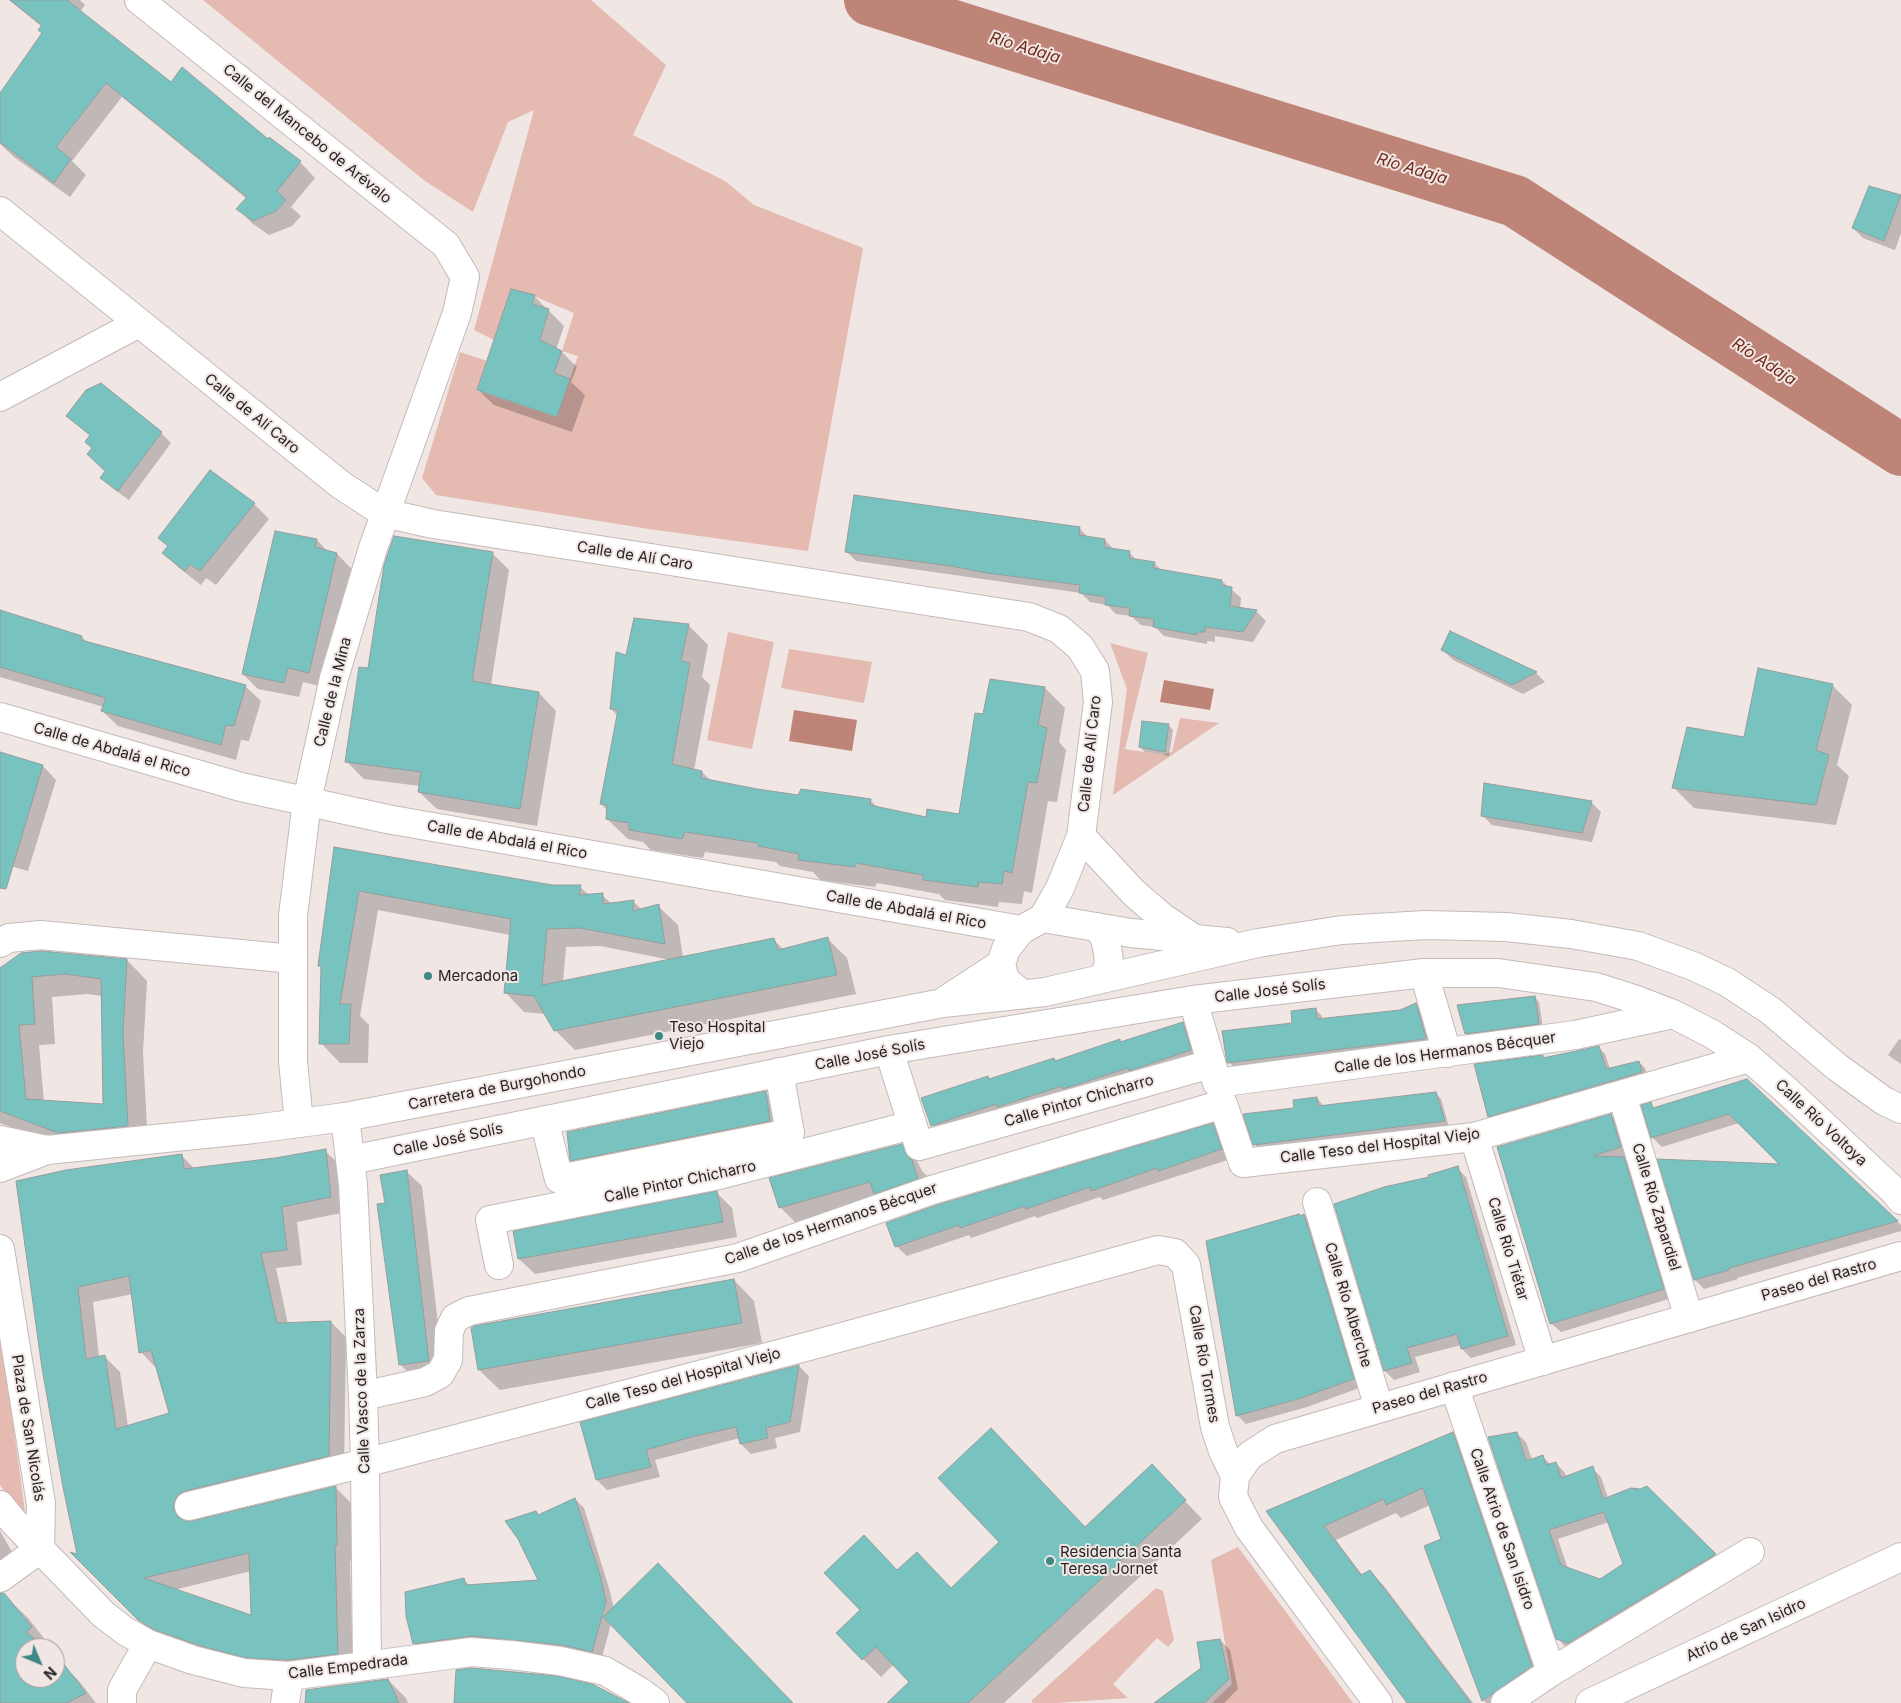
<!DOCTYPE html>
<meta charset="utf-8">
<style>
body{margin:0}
#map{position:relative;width:1901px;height:1703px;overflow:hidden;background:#f0e6e4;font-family:Inter,sans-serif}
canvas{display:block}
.north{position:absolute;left:15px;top:1638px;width:50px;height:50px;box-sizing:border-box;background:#f0e6e4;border:1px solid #a09897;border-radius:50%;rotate:135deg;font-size:14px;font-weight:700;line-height:20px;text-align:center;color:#272423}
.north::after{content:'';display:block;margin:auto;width:18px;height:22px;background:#408886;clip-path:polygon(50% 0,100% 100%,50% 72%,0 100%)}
</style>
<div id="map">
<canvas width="1901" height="1703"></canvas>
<div class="north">N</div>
</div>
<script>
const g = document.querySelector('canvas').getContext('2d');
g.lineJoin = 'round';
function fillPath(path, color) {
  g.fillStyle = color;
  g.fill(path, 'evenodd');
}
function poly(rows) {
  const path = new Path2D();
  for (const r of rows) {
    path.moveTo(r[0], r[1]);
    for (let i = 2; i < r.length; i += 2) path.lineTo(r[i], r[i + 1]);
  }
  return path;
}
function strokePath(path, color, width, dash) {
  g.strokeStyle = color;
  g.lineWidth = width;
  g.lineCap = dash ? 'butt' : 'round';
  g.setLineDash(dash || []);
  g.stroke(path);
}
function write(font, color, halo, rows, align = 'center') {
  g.font = font + ' Inter,sans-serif';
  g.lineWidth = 4;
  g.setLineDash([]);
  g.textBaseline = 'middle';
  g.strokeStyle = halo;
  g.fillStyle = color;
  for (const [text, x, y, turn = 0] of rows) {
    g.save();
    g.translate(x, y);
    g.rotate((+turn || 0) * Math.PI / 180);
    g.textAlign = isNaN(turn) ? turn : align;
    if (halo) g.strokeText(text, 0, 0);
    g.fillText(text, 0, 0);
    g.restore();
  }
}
fillPath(poly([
 [203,0,591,0,666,65,633,135,725,181,754,205,863,248,808,551,649,529,436,495,422,478,460,352,487,361,477,391,556,417,578,356,562,351,574,313,529,294,511,290,494,340,474,330,534,110,508,122,473,212,425,181],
 [728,632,774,642,752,749,707,740],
 [1110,643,1148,653,1125,749,1162,755,1172,752,1180,718,1219,723,1113,795,1127,689],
 [789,649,872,662,864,703,781,688],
 [0,1328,23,1497,26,1520,0,1485],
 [1238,1547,1353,1703,1212,1703,1232,1684,1211,1560],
 [1156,1588,1163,1591,1174,1640,1168,1647,1157,1638,1113,1684,1128,1698,1055,1703,1033,1703,1031,1701]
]), '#e4bab1');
fillPath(poly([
 [1164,680,1214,689,1210,710,1160,702],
 [794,710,857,720,852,751,789,741]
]), '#be8477');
fillPath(poly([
 [9,0,80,0,85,5,80,12,171,84,268,141,300,162,315,178,291,207,301,216,292,226,269,235,253,224,238,209,247,199,122,97,72,161,86,175,70,197,14,157,0,144,0,95,44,33,42,27],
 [1870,188,1901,197,1901,233,1895,250,1863,238,1853,228],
 [534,296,564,326,556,350,562,352,577,367,571,382,585,395,572,432,494,405,478,390],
 [100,385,161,433,171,443,129,500,112,488,102,478,106,471,91,436,68,416],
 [254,504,269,519,216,585,206,578,201,585,179,568,163,553,169,547,159,538],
 [1079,528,1089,538,1105,540,1114,550,1129,552,1137,561,1154,563,1162,571,1222,581,1241,598,1240,609,1256,611,1266,621,1253,642,1215,636,1215,642,1207,641,1207,644,1164,636,1155,627,1141,625,1131,616,1116,614,1107,605,1090,602,1081,593,856,561,846,551],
 [276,532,317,540,328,552,337,554,352,569,324,687,303,682,299,697,258,689,243,674],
 [492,553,509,570,491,685,539,693,556,711,537,826,437,809,419,792,420,786,364,779,346,761,369,669],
 [0,612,82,637,88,643,245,686,261,701,249,741,241,740,236,760,118,726,102,711,104,707,0,677],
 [688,625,708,645,702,677,710,685,694,770,702,772,712,782,799,797,870,800,878,808,926,819,960,815,984,716,1045,688,1065,708,1059,742,1066,750,1057,802,1048,801,1032,893,1024,891,1022,904,999,902,998,907,945,900,939,894,877,883,875,887,820,880,813,872,780,866,776,862,705,852,703,858,651,850,643,842,628,839,607,819,608,811,601,804,618,716,611,709,627,657],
 [1451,632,1536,673,1545,682,1523,694,1453,660,1443,650],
 [1832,685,1852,705,1837,765,1849,776,1836,825,1694,808,1673,787,1745,739],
 [1168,725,1173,730,1169,756,1145,752,1140,747],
 [0,754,43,766,56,780,28,871,0,863],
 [1591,802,1601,812,1592,842,1492,825,1482,815],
 [335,849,552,886,580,887,590,896,602,895,612,904,633,901,642,910,658,906,678,925,683,958,774,940,784,950,827,938,847,958,856,994,575,1050,555,1030,546,1014,524,1012,505,992,510,935,378,910,360,1016,369,1025,368,1063,340,1063,321,1043,323,969,319,966],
 [600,946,671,960,563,982,566,947],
 [127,960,147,981,143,1053,148,1146,79,1153,0,1123,0,969],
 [87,994,103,996,104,1106,44,1102,39,1045,55,1044,52,997],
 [1535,997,1539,1002,1543,1028,1471,1038,1466,1033],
 [1416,1005,1423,1011,1432,1045,1235,1069,1229,1062,1315,1009,1322,1016,1322,1020,1400,1011],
 [1183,1023,1193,1034,1201,1060,943,1135,932,1125,987,1077,990,1080,1054,1059,1056,1062,1119,1041,1122,1043],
 [1899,1039,1901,1040,1901,1064,1888,1055],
 [1599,1048,1605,1054,1610,1069,1639,1062,1645,1068,1648,1078,1495,1122,1489,1116,1543,1056,1545,1058],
 [1747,1081,1897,1221,1901,1225,1901,1231,1737,1278,1738,1279,1704,1289,1695,1280,1782,1165,1739,1123,1662,1147,1652,1137,1651,1104,1655,1109],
 [765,1092,781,1108,785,1136,587,1175,572,1160],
 [1436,1093,1441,1099,1449,1127,1260,1150,1255,1144,1295,1109,1317,1098,1322,1104,1322,1107],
 [1611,1115,1620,1124,1630,1156,1624,1158,1633,1168,1672,1298,1561,1332,1551,1323,1498,1148],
 [1213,1125,1223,1135,1231,1159,1103,1200,1100,1197,1037,1218,1035,1216,971,1238,969,1235,907,1256,896,1246],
 [902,1145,917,1161,922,1171,927,1176,932,1194,881,1198,796,1223,780,1207],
 [325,1151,341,1166,346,1212,297,1222,302,1265,276,1268,288,1324,331,1322,346,1337,344,1471,189,1518,189,1522,336,1488,351,1503,352,1561,350,1561,353,1669,263,1672,154,1635,75,1555,79,1556,18,1182,181,1155,195,1169,275,1159],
 [133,1294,141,1352,156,1368,171,1414,128,1427,120,1372,104,1356,99,1357,93,1302],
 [251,1571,252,1617,174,1590],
 [1457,1168,1466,1177,1516,1345,1471,1358,1462,1349,1461,1345,1415,1357,1420,1372,1394,1380,1385,1371,1336,1205,1430,1178],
 [406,1171,422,1186,444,1376,415,1380,400,1364,386,1204],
 [717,1193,732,1208,737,1237,535,1274,519,1259],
 [1304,1216,1313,1225,1362,1387,1307,1407,1246,1424,1237,1415],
 [734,1280,754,1301,762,1343,500,1390,479,1370],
 [799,1366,809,1376,800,1432,775,1438,777,1448,751,1454,741,1444,740,1438,655,1460,660,1477,607,1490,597,1480,582,1423],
 [1516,1433,1526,1442,1532,1460,1543,1457,1551,1465,1556,1463,1565,1473,1566,1477,1592,1468,1601,1477,1608,1498,1647,1488,1725,1564,1567,1648,1557,1638],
 [1609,1522,1625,1564,1600,1581,1568,1569,1558,1539],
 [1453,1434,1467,1448,1546,1680,1513,1703,1486,1703,1483,1700,1425,1547,1442,1540,1430,1505,1401,1518,1396,1513,1336,1540,1363,1576,1370,1572,1384,1586,1473,1703,1409,1703,1389,1678,1268,1511],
 [1169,1484,1202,1519,1004,1703,889,1703,911,1682,894,1664,881,1677,863,1659,862,1610,898,1572,951,1589,1086,1528],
 [575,1499,584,1508,609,1588,614,1609,792,1703,689,1703,611,1624,601,1661,424,1653,414,1643,463,1579,470,1586,540,1581,536,1513,539,1516],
 [0,1531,20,1566,0,1581],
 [9,1600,28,1618,50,1646,47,1648,25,1648,25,1678,55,1678,55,1657,79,1681,96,1703,0,1703,0,1607],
 [1220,1640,1230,1650,1238,1689,1224,1703,1156,1703,1203,1669],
 [388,1680,406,1698,408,1703,306,1703]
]), '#0003');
strokePath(poly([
 [870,0,1515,201,1901,450]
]), '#be8477', 52);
const building = poly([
 [10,0,67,0,171,82,182,67,268,139,269,137,301,161,277,191,286,200,276,211,253,221,236,209,247,197,106,83,56,147,71,159,54,183,0,142,0,93,42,33,38,30,42,25,10,0],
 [1869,186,1901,195,1884,241,1852,228,1869,186],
 [511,289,535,295,532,304,549,309,540,340,562,351,554,373,570,379,557,417,477,390,511,289],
 [101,383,162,432,118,491,100,478,105,471,87,454,92,448,85,442,90,435,66,416,86,390,101,383],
 [210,470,255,503,200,571,190,564,185,571,162,553,168,546,158,538,210,470],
 [854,495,1080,527,1079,535,1105,539,1104,547,1130,551,1129,558,1155,562,1153,568,1222,580,1221,585,1232,587,1230,606,1257,610,1243,632,1205,627,1205,632,1197,632,1197,635,1153,627,1154,619,1129,616,1130,608,1105,605,1106,597,1079,593,1080,585,987,573,951,566,845,552,854,495],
 [275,531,317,539,315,547,337,553,309,673,288,668,284,683,242,674,275,531],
 [394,536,493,552,472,681,539,692,520,809,418,792,421,772,345,762,359,667,368,668,384,565,394,536],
 [0,610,82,636,81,640,246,685,234,726,226,725,221,745,101,711,106,698,0,667,0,610],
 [634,618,689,624,681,661,690,663,672,764,702,771,701,778,757,789,798,795,801,789,871,799,870,805,926,817,927,809,959,814,975,713,983,714,990,679,1045,687,1038,725,1047,728,1037,783,1028,782,1012,873,1004,871,1002,884,979,882,978,887,923,880,923,875,856,863,855,867,798,860,799,854,758,846,758,843,685,832,682,839,629,830,629,823,606,819,607,805,600,804,618,710,610,709,616,652,626,655,634,618],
 [1450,631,1537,672,1512,685,1441,650,1450,631],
 [1758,668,1833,684,1816,750,1829,755,1816,805,1672,788,1687,727,1744,737,1758,668],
 [1142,721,1169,724,1165,752,1139,747,1142,721],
 [0,752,43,765,6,889,0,888,0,752],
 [1484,783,1592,801,1582,833,1481,816,1484,783],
 [334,847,552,885,581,885,579,895,603,893,603,904,634,900,633,911,659,904,665,944,580,928,547,929,542,985,774,938,778,950,828,937,837,975,554,1031,534,996,504,993,511,919,359,891,340,1004,351,1004,349,1044,319,1044,321,966,318,966,334,847],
 [41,951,127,959,123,1032,128,1126,58,1133,0,1111,0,968,21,953,41,951],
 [65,974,101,979,103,1104,26,1099,19,1025,35,1024,32,977,65,974],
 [1535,996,1539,1024,1465,1034,1457,1005,1535,996],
 [1416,1003,1426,1038,1424,1039,1227,1063,1222,1031,1292,1023,1291,1011,1316,1008,1317,1019,1400,1010,1416,1003],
 [1183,1022,1191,1050,1141,1067,1129,1071,1128,1068,1063,1089,1062,1086,997,1107,996,1104,931,1126,921,1098,988,1076,989,1079,1054,1058,1055,1061,1120,1039,1120,1042,1183,1022],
 [1599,1046,1606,1069,1639,1061,1642,1072,1488,1117,1474,1064,1543,1055,1543,1058,1599,1046],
 [1747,1079,1898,1221,1729,1268,1729,1270,1694,1280,1657,1159,1779,1164,1729,1114,1651,1138,1641,1105,1651,1102,1653,1108,1747,1079],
 [766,1091,770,1121,570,1161,567,1132,766,1091],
 [1436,1092,1445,1121,1253,1145,1243,1114,1294,1108,1293,1100,1317,1097,1318,1106,1436,1092],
 [1611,1114,1621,1147,1593,1156,1624,1157,1664,1289,1550,1324,1497,1147,1611,1114],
 [1213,1123,1222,1149,1158,1171,1157,1168,1091,1191,1090,1187,1026,1209,1025,1206,960,1228,959,1225,895,1247,886,1223,937,1205,1213,1123],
 [902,1144,908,1157,912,1160,918,1179,874,1194,870,1182,779,1208,769,1178,902,1144],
 [326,1149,331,1197,282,1207,287,1250,261,1253,277,1323,331,1321,329,1456,185,1491,178,1495,174,1502,174,1510,178,1517,185,1521,192,1521,336,1486,337,1546,335,1546,338,1654,288,1660,246,1658,198,1645,155,1630,138,1620,70,1552,77,1554,63,1487,42,1368,16,1181,66,1170,182,1154,184,1169,275,1158,326,1149],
 [129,1276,139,1353,151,1350,169,1413,116,1429,105,1355,86,1359,78,1287,129,1276],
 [249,1553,251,1615,144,1578,249,1553],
 [1458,1166,1508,1336,1461,1349,1457,1334,1407,1348,1412,1363,1384,1371,1334,1204,1384,1187,1429,1177,1428,1175,1458,1166],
 [407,1170,429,1361,399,1365,377,1204,385,1203,380,1175,407,1170],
 [717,1191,723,1222,518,1259,513,1231,717,1191],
 [1299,1214,1300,1216,1304,1214,1354,1379,1298,1399,1236,1416,1206,1241,1299,1214],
 [734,1279,742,1323,478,1370,471,1328,474,1326,734,1279],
 [799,1365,790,1422,766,1428,768,1438,740,1444,736,1427,695,1436,646,1450,651,1467,596,1480,580,1422,799,1365],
 [991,1428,1085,1527,1152,1464,1186,1500,968,1703,887,1703,909,1682,876,1647,862,1660,836,1633,860,1610,824,1573,864,1535,897,1570,917,1552,951,1588,999,1542,938,1478,991,1428],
 [1453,1432,1532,1666,1482,1701,1424,1546,1441,1539,1423,1488,1386,1505,1384,1499,1324,1526,1361,1575,1370,1570,1471,1703,1407,1703,1266,1511,1453,1432],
 [1517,1432,1526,1461,1543,1455,1546,1465,1556,1462,1561,1478,1593,1466,1603,1499,1631,1488,1640,1489,1647,1486,1716,1554,1568,1643,1556,1639,1488,1437,1517,1432],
 [1604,1512,1623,1564,1600,1579,1561,1565,1549,1530,1604,1512],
 [575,1498,601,1578,606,1602,592,1652,562,1645,472,1636,413,1644,406,1616,405,1592,464,1578,466,1585,538,1580,518,1539,505,1521,536,1511,538,1515,575,1498],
 [658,1563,793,1703,687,1703,603,1617,658,1563],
 [0,1593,4,1593,32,1627,26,1632,46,1648,25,1648,25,1678,55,1678,55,1656,63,1663,86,1693,67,1703,0,1703,0,1593],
 [1220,1639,1229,1679,1204,1703,1154,1703,1201,1668,1197,1642,1220,1639],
 [471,1668,557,1676,592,1684,629,1703,454,1703,456,1670,471,1668],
 [388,1679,399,1703,305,1703,306,1690,388,1679]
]);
fillPath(building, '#78c3c0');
strokePath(building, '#949d9c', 1);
const street = poly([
 [139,0,446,245,465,277,457,313,373,548,334,678,307,801,293,916,293,1061,299,1123],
 [0,211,341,485,384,513,433,524,1029,617,1059,629,1080,647,1095,671,1098,702,1081,836,1060,888,1043,918],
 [0,397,139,323],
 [0,717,241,787,387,819,1021,930],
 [1081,836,1134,893,1162,917,1196,940],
 [0,943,9,938,41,935,293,959],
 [1424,973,1447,1053],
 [1193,1000,1217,1083,1575,1035,1673,1014],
 [889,1050,919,1146,1211,1064],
 [1622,1095,1689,1318],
 [345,1117,353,1185,363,1396,365,1463,367,1666],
 [544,1120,559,1179,790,1133,779,1072],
 [1474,1137,1543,1361],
 [351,1160,889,1050,1193,1000,1424,973,1498,973,1596,987,1634,999,1673,1014,1712,1034,1749,1058,1785,1089,1893,1190,1901,1200],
 [1317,1202,1379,1408],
 [0,1249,41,1504,40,1549],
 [499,1265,490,1220,719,1175,912,1125],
 [1454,1386,1551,1672],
 [363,1396,425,1382,440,1374,448,1360,449,1331,455,1318,469,1311,738,1258,932,1190,1223,1104,1243,1163,1474,1137,1749,1058],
 [0,1505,13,1521,103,1614,125,1631,148,1644,193,1660,244,1673,289,1676,471,1652,511,1655,560,1661,605,1671,639,1691,655,1703],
 [189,1506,365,1463,813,1345,1158,1250,1175,1253,1186,1265,1215,1427,1223,1451,1235,1476],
 [0,1578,40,1549],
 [122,1703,122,1690,148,1644],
 [285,1703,289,1676],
 [1505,1703,1551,1672,1750,1552],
 [1590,1703,1901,1557]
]);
const secondary = poly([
 [1097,927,1105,938,1108,953,1109,965,1102,979],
 [1022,994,1005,980,1001,964,1006,949,1021,930,1043,918,1131,933,1227,942],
 [946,1000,1001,964],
 [0,1140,47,1150],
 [0,1168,47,1150,254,1129,345,1117,943,1003,1045,992,1258,943,1342,930,1425,925,1506,927,1571,934,1638,946,1693,966,1727,982,1771,1011,1837,1067,1884,1101,1901,1109],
 [1378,1703,1249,1528,1233,1497,1235,1476,1249,1456,1275,1439,1901,1256]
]);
strokePath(street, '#c4bbb9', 30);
strokePath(secondary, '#c4bbb9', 30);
strokePath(street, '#fff', 28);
strokePath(secondary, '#fff', 28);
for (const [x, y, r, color] of [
 [428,976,5,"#408886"],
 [659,1036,5,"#408886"],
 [1050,1561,5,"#408886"]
]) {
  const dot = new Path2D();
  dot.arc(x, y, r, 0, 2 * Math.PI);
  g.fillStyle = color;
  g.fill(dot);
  strokePath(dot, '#f0e6e4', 2);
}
write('15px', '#272423', '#f0e6e4', [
 ["Calle del Mancebo de Arévalo",307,134,39],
 ["Calle de Alí Caro",252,414,39],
 ["Calle de Alí Caro",635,556,9],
 ["Calle de la Mina",333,692,-76],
 ["Calle de Abdalá el Rico",112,750,16],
 ["Calle de Alí Caro",1090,754,-84],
 ["Calle de Abdalá el Rico",507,840,10],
 ["Calle de Abdalá el Rico",906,910,10],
 ["Calle José Solís",1270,991,-7],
 ["Calle de los Hermanos Bécquer",1445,1053,-8],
 ["Calle José Solís",870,1055,-11],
 ["Carretera de Burgohondo",497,1088,-11],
 ["Calle Pintor Chicharro",1079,1101,-16],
 ["Calle Río Voltoya",1821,1123,43],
 ["Calle José Solís",448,1140,-12],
 ["Calle Teso del Hospital Viejo",1380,1146,-7],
 ["Calle Pintor Chicharro",680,1182,-12],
 ["Calle Río Zapardiel",1656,1207,73],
 ["Calle de los Hermanos Bécquer",831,1224,-19],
 ["Calle Río Tiétar",1508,1249,73],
 ["Paseo del Rastro",1819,1280,-16],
 ["Calle Río Alberche",1348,1305,73],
 ["Calle Río Tormes",1204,1364,80],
 ["Calle Teso del Hospital Viejo",683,1379,-15],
 ["Calle Vasco de la Zarza",362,1391,-92],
 ["Paseo del Rastro",1430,1393,-16],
 ["Plaza de San Nicolás",28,1428,81],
 ["Calle Atrio de San Isidro",1502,1529,71],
 ["Atrio de San Isidro",1746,1630,-25],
 ["Calle Empedrada",348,1667,-7]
]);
write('15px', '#272423', '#f0e6e4', [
 ["Mercadona",438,976],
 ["Teso Hospital",669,1027],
 ["Viejo",669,1044],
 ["Residencia Santa",1060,1552],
 ["Teresa Jornet",1060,1569]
], 'left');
write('italic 16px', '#70291a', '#f0e6e4', [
 ["Río Adaja",1025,48,17],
 ["Río Adaja",1412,169,17],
 ["Río Adaja",1764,362,33]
]);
</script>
